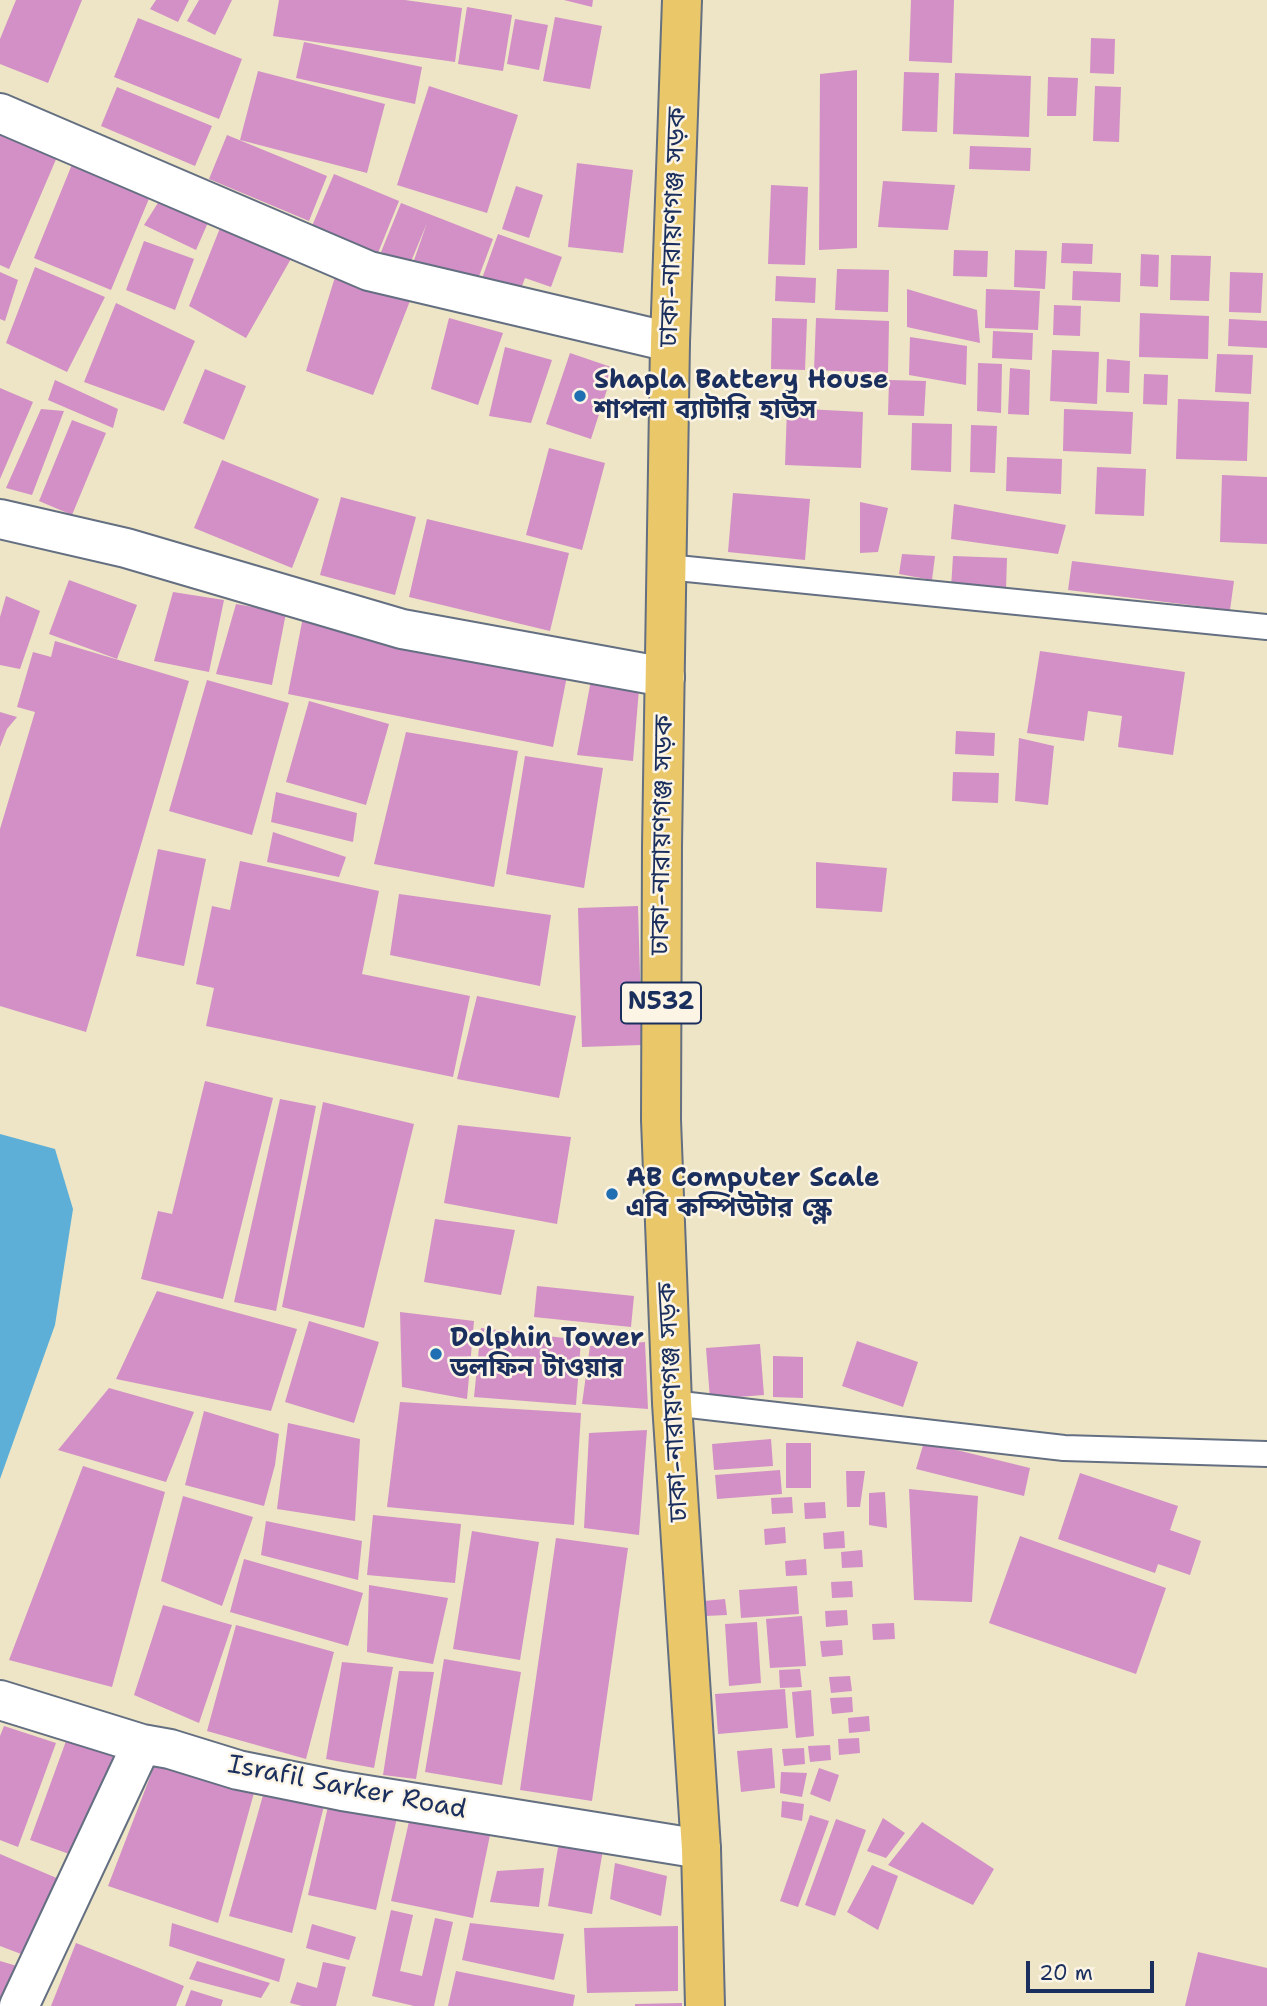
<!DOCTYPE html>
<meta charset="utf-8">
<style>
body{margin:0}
#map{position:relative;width:1267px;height:2006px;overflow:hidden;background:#ede5c5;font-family:"Shantell Sans",sans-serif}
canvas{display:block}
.scale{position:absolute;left:1026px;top:1961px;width:128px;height:32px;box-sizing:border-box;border:4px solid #1b2f5e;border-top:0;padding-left:9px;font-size:21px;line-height:24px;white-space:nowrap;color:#1b2f5e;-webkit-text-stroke:5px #fcf5e5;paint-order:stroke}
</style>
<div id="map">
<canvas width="1267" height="2006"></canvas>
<div class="scale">20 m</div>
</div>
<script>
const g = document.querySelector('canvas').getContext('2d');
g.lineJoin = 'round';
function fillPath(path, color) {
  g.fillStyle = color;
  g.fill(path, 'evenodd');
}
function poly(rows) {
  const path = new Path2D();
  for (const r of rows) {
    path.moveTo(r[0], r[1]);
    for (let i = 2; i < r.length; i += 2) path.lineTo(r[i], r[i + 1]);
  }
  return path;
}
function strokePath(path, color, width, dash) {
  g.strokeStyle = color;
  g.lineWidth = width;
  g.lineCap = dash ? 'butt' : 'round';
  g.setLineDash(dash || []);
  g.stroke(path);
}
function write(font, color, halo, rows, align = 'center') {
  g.font = font + ' "Shantell Sans","Noto Sans Bengali",sans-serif';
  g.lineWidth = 5;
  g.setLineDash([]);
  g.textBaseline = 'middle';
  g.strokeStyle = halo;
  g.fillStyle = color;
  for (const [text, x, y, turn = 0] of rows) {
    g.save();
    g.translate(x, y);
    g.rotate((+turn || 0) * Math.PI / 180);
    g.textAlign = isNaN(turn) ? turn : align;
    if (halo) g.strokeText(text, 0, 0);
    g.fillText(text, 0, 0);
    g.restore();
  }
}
fillPath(poly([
 [0,1134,55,1149,73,1209,55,1325,0,1479]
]), '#5dafd8');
fillPath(poly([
 [16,0,82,0,48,83,0,64,0,39],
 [156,0,189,0,178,22,150,9],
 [199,0,232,0,215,35,187,21],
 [279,0,405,0,462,8,455,62,273,36],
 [564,0,593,0,592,7],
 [911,0,954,0,952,63,909,61],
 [467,7,512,15,503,71,458,64],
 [555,17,602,26,590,89,543,81],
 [138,18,242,59,219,119,114,77],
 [515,19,548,25,539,70,507,64],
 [1091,38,1115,39,1114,74,1090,73],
 [304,42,422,67,415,104,296,78],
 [857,70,857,248,819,250,820,74],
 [258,71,385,104,367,173,240,140],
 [904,72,939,73,937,132,902,131],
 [955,73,1031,76,1029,137,953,134],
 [1048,77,1078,78,1076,116,1047,116],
 [429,86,518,115,487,213,397,185],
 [1095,86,1121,87,1119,142,1093,141],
 [117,87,212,126,195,166,101,126],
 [0,125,60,150,9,269,0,265],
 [227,135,327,176,309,221,209,179],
 [970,146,1031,148,1030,171,969,169],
 [75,157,153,189,111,290,34,258],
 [577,163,633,170,623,253,568,247],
 [334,174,399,201,378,253,312,226],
 [883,181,955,185,948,230,878,227],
 [771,185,808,187,805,265,768,264],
 [516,186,543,195,529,238,502,229],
 [161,198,210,218,196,250,144,225],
 [401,203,493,239,475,287,413,263,427,223,410,264,381,252],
 [220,228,292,257,246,338,189,306],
 [498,234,562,257,551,287,525,278,518,297,480,284],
 [144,241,194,259,175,310,126,290],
 [1062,243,1093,244,1092,264,1061,263],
 [954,250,988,251,987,277,953,276],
 [1015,250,1047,251,1045,289,1014,287],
 [1141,254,1159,255,1158,287,1140,286],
 [1171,255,1211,256,1209,301,1170,300],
 [35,267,105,297,67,372,6,343],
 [837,269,889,270,888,312,835,310],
 [1073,271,1121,273,1120,302,1072,300],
 [0,272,18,280,5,321,0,319],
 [1230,272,1263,273,1261,313,1229,312],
 [776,276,816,278,815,303,775,301],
 [335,277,410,301,373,395,306,371],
 [907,289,977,310,980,343,907,327],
 [986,289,1040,291,1038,330,985,328],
 [116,303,195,341,164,411,84,382],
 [1054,305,1081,306,1080,336,1053,335],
 [1140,313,1209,316,1208,359,1139,357],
 [449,318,503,333,478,405,431,389],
 [772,318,807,319,805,370,771,369],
 [816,318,889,321,888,373,814,370],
 [1229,319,1267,321,1267,348,1228,346],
 [993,331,1033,333,1032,360,992,358],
 [910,337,967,346,966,385,909,375],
 [505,347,552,360,531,423,489,416],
 [1052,350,1099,352,1097,404,1050,401],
 [570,353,614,368,591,439,546,424],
 [1217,354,1253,355,1251,394,1215,392],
 [1107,359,1130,361,1129,393,1106,392],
 [978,363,1002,364,1001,413,977,411],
 [1010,368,1030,370,1029,415,1008,414],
 [205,369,246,386,224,440,183,423],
 [1144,374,1168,375,1167,405,1143,404],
 [55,380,118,409,113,428,48,400],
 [889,380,926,381,924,416,888,415],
 [0,388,33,402,0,479],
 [1178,399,1249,402,1247,461,1176,459],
 [787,408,863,412,861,468,785,465],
 [41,409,64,411,32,495,6,488],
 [1064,409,1133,412,1131,454,1063,451],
 [72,420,106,433,72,515,39,501],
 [912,423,952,424,951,472,911,470],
 [971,425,997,426,995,473,970,472],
 [549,448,605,463,582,550,526,535],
 [1007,457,1062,459,1061,494,1006,491],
 [222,460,319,499,292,568,194,528],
 [1097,467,1146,469,1144,516,1095,514],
 [1222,475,1267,477,1267,544,1220,542],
 [733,493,810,499,805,560,728,552],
 [341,497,416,517,395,595,320,575],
 [860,502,888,508,878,552,860,553],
 [954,504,1066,525,1058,554,951,539],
 [427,519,569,553,550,631,409,597],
 [902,554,935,556,932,580,899,574],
 [953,556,1007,558,1006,590,951,588],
 [1072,561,1234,581,1230,610,1068,590],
 [69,580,137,605,117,659,49,634],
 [173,592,224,600,209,672,154,661],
 [6,596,40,611,20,669,0,665,0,617],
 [236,604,286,613,272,685,216,674],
 [303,617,568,671,553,747,288,694],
 [55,641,189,681,86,1032,0,1006,0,829,35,712,17,707,33,652,51,657],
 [1040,651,1185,672,1173,755,1118,747,1122,716,1088,711,1084,741,1027,733],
 [640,677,633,761,577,755,591,680],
 [207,680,289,703,252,835,169,811],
 [309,701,389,724,366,805,286,782],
 [0,712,17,717,7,729,0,747],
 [956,731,995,733,994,756,955,754],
 [406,732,518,751,494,887,374,864],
 [1019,738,1054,746,1048,805,1015,801],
 [525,756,603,768,584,888,506,874],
 [953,772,999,773,998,803,952,801],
 [276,792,357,813,353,842,271,822],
 [273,832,346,857,339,877,267,862],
 [158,849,206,859,184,966,136,956],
 [240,861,379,891,362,974,470,996,453,1077,206,1026,214,988,196,984,212,906,230,910],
 [816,862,887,868,882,912,816,908],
 [399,894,551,915,540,986,390,955],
 [638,906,642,1045,582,1047,578,908],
 [477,996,576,1016,559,1098,457,1079],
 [205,1081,273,1098,223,1299,141,1279,158,1211,172,1214],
 [280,1099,316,1106,276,1311,234,1302],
 [323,1102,414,1124,364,1328,282,1307],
 [458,1125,571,1137,557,1224,444,1203],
 [435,1219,515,1230,501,1295,424,1282],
 [537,1286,634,1296,631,1327,534,1317],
 [157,1291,297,1329,271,1411,116,1379],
 [400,1312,474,1321,467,1399,402,1387],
 [309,1321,379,1342,354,1423,285,1402],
 [481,1328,581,1340,576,1405,474,1397],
 [857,1341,918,1362,903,1407,842,1386],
 [645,1342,648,1409,582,1404,590,1346],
 [760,1344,764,1395,710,1399,706,1348],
 [773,1356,803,1357,803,1398,773,1397],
 [109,1388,194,1412,166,1482,58,1450],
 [400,1402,581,1413,574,1525,387,1507],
 [204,1411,279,1434,275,1465,264,1506,185,1485],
 [288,1423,360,1439,355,1521,277,1509],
 [647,1430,639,1535,584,1528,589,1433],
 [771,1439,773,1466,714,1470,712,1444],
 [924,1442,1030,1468,1024,1496,916,1469],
 [786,1443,811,1443,811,1488,786,1488],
 [83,1466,165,1492,112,1687,9,1660],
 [780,1470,782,1494,717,1499,715,1475],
 [846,1471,865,1471,860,1507,847,1507],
 [1080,1473,1178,1506,1170,1530,1201,1541,1190,1575,1158,1564,1155,1573,1058,1539],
 [909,1489,978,1496,972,1602,914,1600],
 [885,1492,887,1528,869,1525,869,1493],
 [183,1496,253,1517,222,1606,161,1581],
 [792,1497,793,1513,772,1514,771,1498],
 [825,1502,826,1518,805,1519,804,1503],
 [373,1515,461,1524,455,1583,367,1575],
 [266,1521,362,1541,358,1580,261,1555],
 [785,1527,786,1543,765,1545,764,1529],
 [472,1531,539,1542,520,1660,453,1649],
 [844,1531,845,1548,824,1549,823,1533],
 [1020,1536,1166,1588,1136,1674,989,1623],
 [556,1538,628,1548,592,1801,520,1790],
 [862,1550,863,1567,842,1568,841,1552],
 [244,1559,363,1593,348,1646,230,1612],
 [806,1559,807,1575,786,1576,785,1561],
 [852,1581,853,1597,832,1598,831,1582],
 [369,1585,448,1598,433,1664,367,1652],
 [797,1586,799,1614,741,1618,739,1590],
 [725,1599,727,1615,705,1616,704,1601],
 [163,1605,232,1625,199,1723,134,1695],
 [847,1610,848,1625,826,1627,825,1611],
 [802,1616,806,1666,770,1668,766,1619],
 [757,1622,761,1683,729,1686,725,1624],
 [894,1623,895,1639,873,1640,872,1624],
 [236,1625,334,1652,306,1759,207,1731],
 [842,1640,843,1655,822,1657,820,1641],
 [444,1659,521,1672,502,1785,425,1772],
 [342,1662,393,1667,374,1768,326,1759],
 [800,1669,802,1687,780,1688,779,1670],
 [399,1671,434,1672,416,1779,383,1775],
 [850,1676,852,1691,831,1693,829,1677],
 [785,1689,788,1728,718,1734,715,1694],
 [811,1690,814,1736,796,1738,792,1692],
 [852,1697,853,1712,832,1714,830,1698],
 [869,1716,870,1731,849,1733,848,1718],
 [4,1726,56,1743,18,1847,0,1840,0,1736],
 [70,1730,128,1747,86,1860,30,1840],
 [859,1738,860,1753,839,1755,838,1739],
 [830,1745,831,1760,810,1762,808,1746],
 [772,1748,775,1788,741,1792,737,1751],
 [804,1748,805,1764,784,1766,782,1749],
 [160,1751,257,1782,218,1923,108,1886],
 [819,1768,839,1775,830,1802,810,1794],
 [781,1772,807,1773,802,1797,780,1793],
 [267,1781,326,1798,292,1933,229,1916],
 [331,1793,399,1809,376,1910,308,1895],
 [782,1801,804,1804,802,1821,781,1817],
 [810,1815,829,1821,798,1907,780,1901],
 [410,1817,490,1835,473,1918,391,1901],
 [883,1818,905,1833,886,1858,867,1851],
 [836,1819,866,1830,835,1916,805,1905],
 [922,1822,994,1869,973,1905,888,1865],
 [560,1836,604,1844,592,1914,548,1906],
 [0,1854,59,1879,29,1957,0,1946],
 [615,1863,667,1876,661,1916,610,1899],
 [872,1865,898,1876,878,1930,847,1912],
 [544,1868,539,1907,490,1902,497,1871],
 [391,1910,413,1915,400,1971,422,1976,435,1918,453,1922,434,2006,414,2006,372,1996],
 [172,1923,285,1959,279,1982,169,1946],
 [470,1923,564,1934,554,1980,462,1960],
 [312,1924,356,1937,349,1960,306,1948],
 [678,1926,678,1991,587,1993,584,1928],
 [76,1943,184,1986,176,2006,51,2006],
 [1198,1952,1267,1968,1267,2006,1185,2006],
 [0,1961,17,1966,0,1998],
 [197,1961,270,1983,261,1998,189,1979],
 [323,1962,346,1967,336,2006,302,2006,290,2003,297,1982,317,1988],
 [456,1971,575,1995,573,2006,448,2006],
 [191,1990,223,2000,221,2006,185,2006],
 [682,2003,682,2006,635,2006,635,2004]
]), '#d290c6');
const lane = poly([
 [667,567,1267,627],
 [672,1403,1064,1448,1267,1454]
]);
const street = poly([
 [0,113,369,271,670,342],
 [0,519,126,548,402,629,665,677],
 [0,1700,142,1744,170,1749,238,1770,342,1791,701,1849],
 [19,2006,142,1744]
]);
const highway = poly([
 [682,0,670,342,662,846,661,1120,672,1403,701,1849,705,2006]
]);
strokePath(lane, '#646f82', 28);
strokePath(street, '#646f82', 42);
strokePath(highway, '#646f82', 42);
strokePath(lane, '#fff', 24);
strokePath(street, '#fff', 38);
strokePath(highway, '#eac769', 38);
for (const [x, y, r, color] of [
 [580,396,7,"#1f6fb2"],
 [612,1194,7,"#1f6fb2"],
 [436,1354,7,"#1f6fb2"]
]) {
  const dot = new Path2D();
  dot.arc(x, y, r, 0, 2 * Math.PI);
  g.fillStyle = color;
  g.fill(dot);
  strokePath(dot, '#fcf5e5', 2.5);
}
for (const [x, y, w] of [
 [661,1003,80]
]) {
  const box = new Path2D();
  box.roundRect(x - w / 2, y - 20.5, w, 41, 5);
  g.fillStyle = '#fcf5e5';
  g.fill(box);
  strokePath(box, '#1b2f5e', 2);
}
write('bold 24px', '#1b2f5e', null, [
 ["N532",661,1003]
]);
write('26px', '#1b2f5e', '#fcf5e5', [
 ["ঢাকা-নারায়ণগঞ্জ সড়ক",674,227,-88],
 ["ঢাকা-নারায়ণগঞ্জ সড়ক",663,835,-89],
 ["ঢাকা-নারায়ণগঞ্জ সড়ক",674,1402,-93],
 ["Israfil Sarker Road",347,1788,11]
]);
write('bold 26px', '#1b2f5e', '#fcf5e5', [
 ["Shapla Battery House",594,381],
 ["শাপলা ব্যাটারি হাউস",594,411],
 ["AB Computer Scale",626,1179],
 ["এবি কম্পিউটার স্কেল",626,1209],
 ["Dolphin Tower",450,1339],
 ["ডলফিন টাওয়ার",450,1369]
], 'left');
</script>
